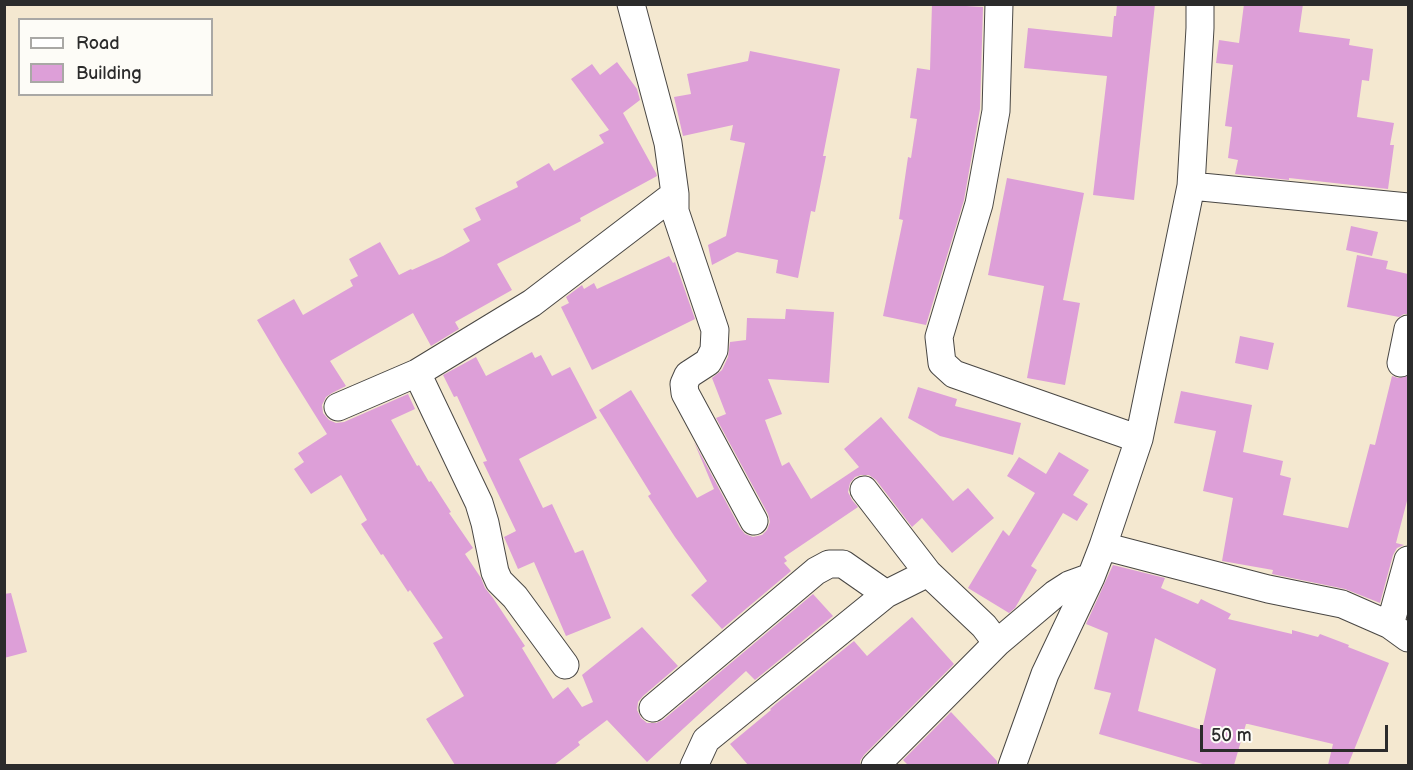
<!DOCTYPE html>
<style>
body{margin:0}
#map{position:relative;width:1413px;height:770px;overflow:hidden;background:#f4e8d0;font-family:"Balsamiq Sans",sans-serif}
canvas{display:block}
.frame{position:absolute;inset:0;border:6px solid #2b2b2b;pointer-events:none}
.legend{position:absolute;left:18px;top:18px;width:195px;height:78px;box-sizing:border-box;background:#fdfcf7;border:2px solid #a9a8a5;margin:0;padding:8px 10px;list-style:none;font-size:18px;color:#2b2b2b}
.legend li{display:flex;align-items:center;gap:12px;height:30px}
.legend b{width:30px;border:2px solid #a9a8a5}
.scale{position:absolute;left:1200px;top:725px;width:188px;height:27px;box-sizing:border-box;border:3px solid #2b2b2b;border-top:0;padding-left:8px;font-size:18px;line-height:21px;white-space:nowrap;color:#2b2b2b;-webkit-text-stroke:4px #fdfcf7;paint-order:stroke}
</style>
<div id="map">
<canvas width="1413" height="770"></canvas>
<div class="frame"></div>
<ul class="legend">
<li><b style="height:8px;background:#fff"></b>Road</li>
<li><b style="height:16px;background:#dd9fd8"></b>Building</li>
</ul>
<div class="scale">50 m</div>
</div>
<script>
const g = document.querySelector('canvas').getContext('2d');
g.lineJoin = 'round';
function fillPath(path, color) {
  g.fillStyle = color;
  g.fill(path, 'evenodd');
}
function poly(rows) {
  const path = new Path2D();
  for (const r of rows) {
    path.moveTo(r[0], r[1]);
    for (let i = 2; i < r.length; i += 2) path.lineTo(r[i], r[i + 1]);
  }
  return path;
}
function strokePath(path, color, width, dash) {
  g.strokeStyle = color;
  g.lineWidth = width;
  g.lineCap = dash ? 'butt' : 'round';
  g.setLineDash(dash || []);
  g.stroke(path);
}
fillPath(poly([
 [932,4,983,7,980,109,964,200,926,325,883,316,903,220,899,219,908,157,911,158,917,119,910,118,917,68,930,70],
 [1117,4,1155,4,1134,200,1093,195,1107,76,1024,68,1028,28,1112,37,1114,16,1116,16],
 [1244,4,1303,4,1299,32,1350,39,1349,45,1373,49,1369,81,1362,80,1357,117,1394,123,1390,145,1394,145,1388,189,1289,178,1289,180,1235,174,1238,160,1228,158,1232,127,1225,126,1233,65,1216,63,1219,40,1239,43],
 [750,51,840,69,823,156,826,156,815,212,811,211,798,278,776,273,778,260,737,252,712,265,708,245,726,236,745,143,730,140,733,125,683,136,674,97,691,94,687,74,748,61],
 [617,62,637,89,640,100,623,113,656,173,657,176,580,218,581,221,497,264,512,290,455,322,459,329,431,346,413,313,330,361,346,386,332,393,326,397,322,405,323,413,329,420,336,423,344,422,408,394,415,409,391,420,417,466,419,465,429,482,431,481,451,512,449,513,473,548,465,554,481,578,485,588,493,598,525,646,522,648,553,699,568,687,582,707,593,702,582,675,642,627,678,666,643,696,638,702,637,710,641,718,647,723,656,723,663,720,813,594,833,616,755,680,746,671,647,762,607,720,578,742,580,745,554,765,455,765,426,719,464,696,433,643,443,638,410,590,408,592,383,554,381,555,361,524,367,520,341,475,311,494,294,469,304,462,298,453,327,434,282,362,257,320,294,299,303,315,353,286,350,280,358,276,349,259,380,242,399,275,411,269,412,270,443,256,470,241,463,229,481,220,475,208,518,187,516,182,549,163,554,171,604,143,599,135,609,130,571,79,592,64,600,75],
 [1007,178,1084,193,1063,300,1080,303,1065,385,1027,378,1044,286,988,275],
 [1351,226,1378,232,1372,256,1346,250],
 [1357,255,1388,261,1386,269,1408,274,1408,314,1404,314,1399,317,1347,307],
 [669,256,673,263,675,262,695,319,592,370,561,307,569,303,566,297,582,285,584,289,594,283,597,289],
 [786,309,834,312,829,383,768,379,782,414,765,420,782,466,789,462,811,499,859,467,844,449,881,417,953,501,968,488,994,518,952,553,922,518,912,527,876,480,869,475,861,475,855,477,850,483,848,492,852,500,858,507,784,557,787,561,784,563,791,571,722,629,691,595,707,581,675,537,648,496,651,494,599,410,631,390,697,498,714,489,694,442,740,528,745,534,753,537,762,535,767,530,770,522,768,514,716,418,726,414,712,378,722,370,728,357,730,342,746,340,747,318,785,319],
 [1240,336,1274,343,1268,370,1235,363],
 [532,352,535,358,541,355,552,376,570,367,597,418,519,459,543,508,552,504,575,553,583,550,611,618,566,636,534,562,518,569,504,537,516,531,483,462,487,461,457,396,454,397,443,375,476,357,486,376],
 [1392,376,1398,378,1408,376,1408,497,1396,543,1404,545,1397,548,1393,555,1380,603,1345,589,1272,574,1273,570,1222,561,1233,498,1203,491,1216,431,1174,423,1181,391,1252,405,1243,452,1283,461,1280,475,1291,478,1283,515,1348,528,1370,444,1375,445],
 [918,387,957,399,955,406,1021,423,1013,455,940,436,908,418],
 [1059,452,1089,470,1073,495,1088,504,1077,521,1063,513,1031,566,1037,570,1015,608,1009,613,968,588,1003,530,1009,536,1035,493,1007,476,1019,457,1046,474],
 [1113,565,1165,578,1161,588,1198,604,1201,599,1231,614,1228,619,1292,634,1292,630,1318,637,1320,634,1349,645,1348,647,1389,663,1348,765,1328,765,1333,744,1248,724,1246,724,1234,765,1206,765,1099,734,1111,693,1094,689,1108,633,1086,624],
 [1155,638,1216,669,1202,730,1138,711],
 [11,593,27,652,4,658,4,594],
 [912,617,954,664,864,755,860,761,860,765,748,765,730,744,771,710,770,709,777,703,854,641,867,656],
 [951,712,997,761,997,765,908,765,903,760]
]), '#dd9fd8');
const minor = poly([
 [631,4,668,143,675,194,675,211,715,330,714,350,708,362,688,375,684,384,685,393,754,521],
 [999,4,996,111,979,204,939,337,942,363,954,374,1139,439],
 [1191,186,1408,207],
 [1401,363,1408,329],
 [417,373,479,503,485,523,495,572,499,581,515,597,565,665],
 [338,407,417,373,532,303,675,194],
 [864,490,928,573,984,626,997,643,1055,594,1069,585,1091,577],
 [1103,546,1268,589,1342,604,1390,625,1408,638],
 [1390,625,1408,560],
 [653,708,816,571,829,564,843,564,886,594],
 [694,766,706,740,886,594,928,573],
 [875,766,997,643],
 [1012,766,1045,674,1091,577,1103,546,1139,439,1191,186,1200,28,1200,4]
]);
strokePath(minor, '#494744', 29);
strokePath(minor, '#fff', 27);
</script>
